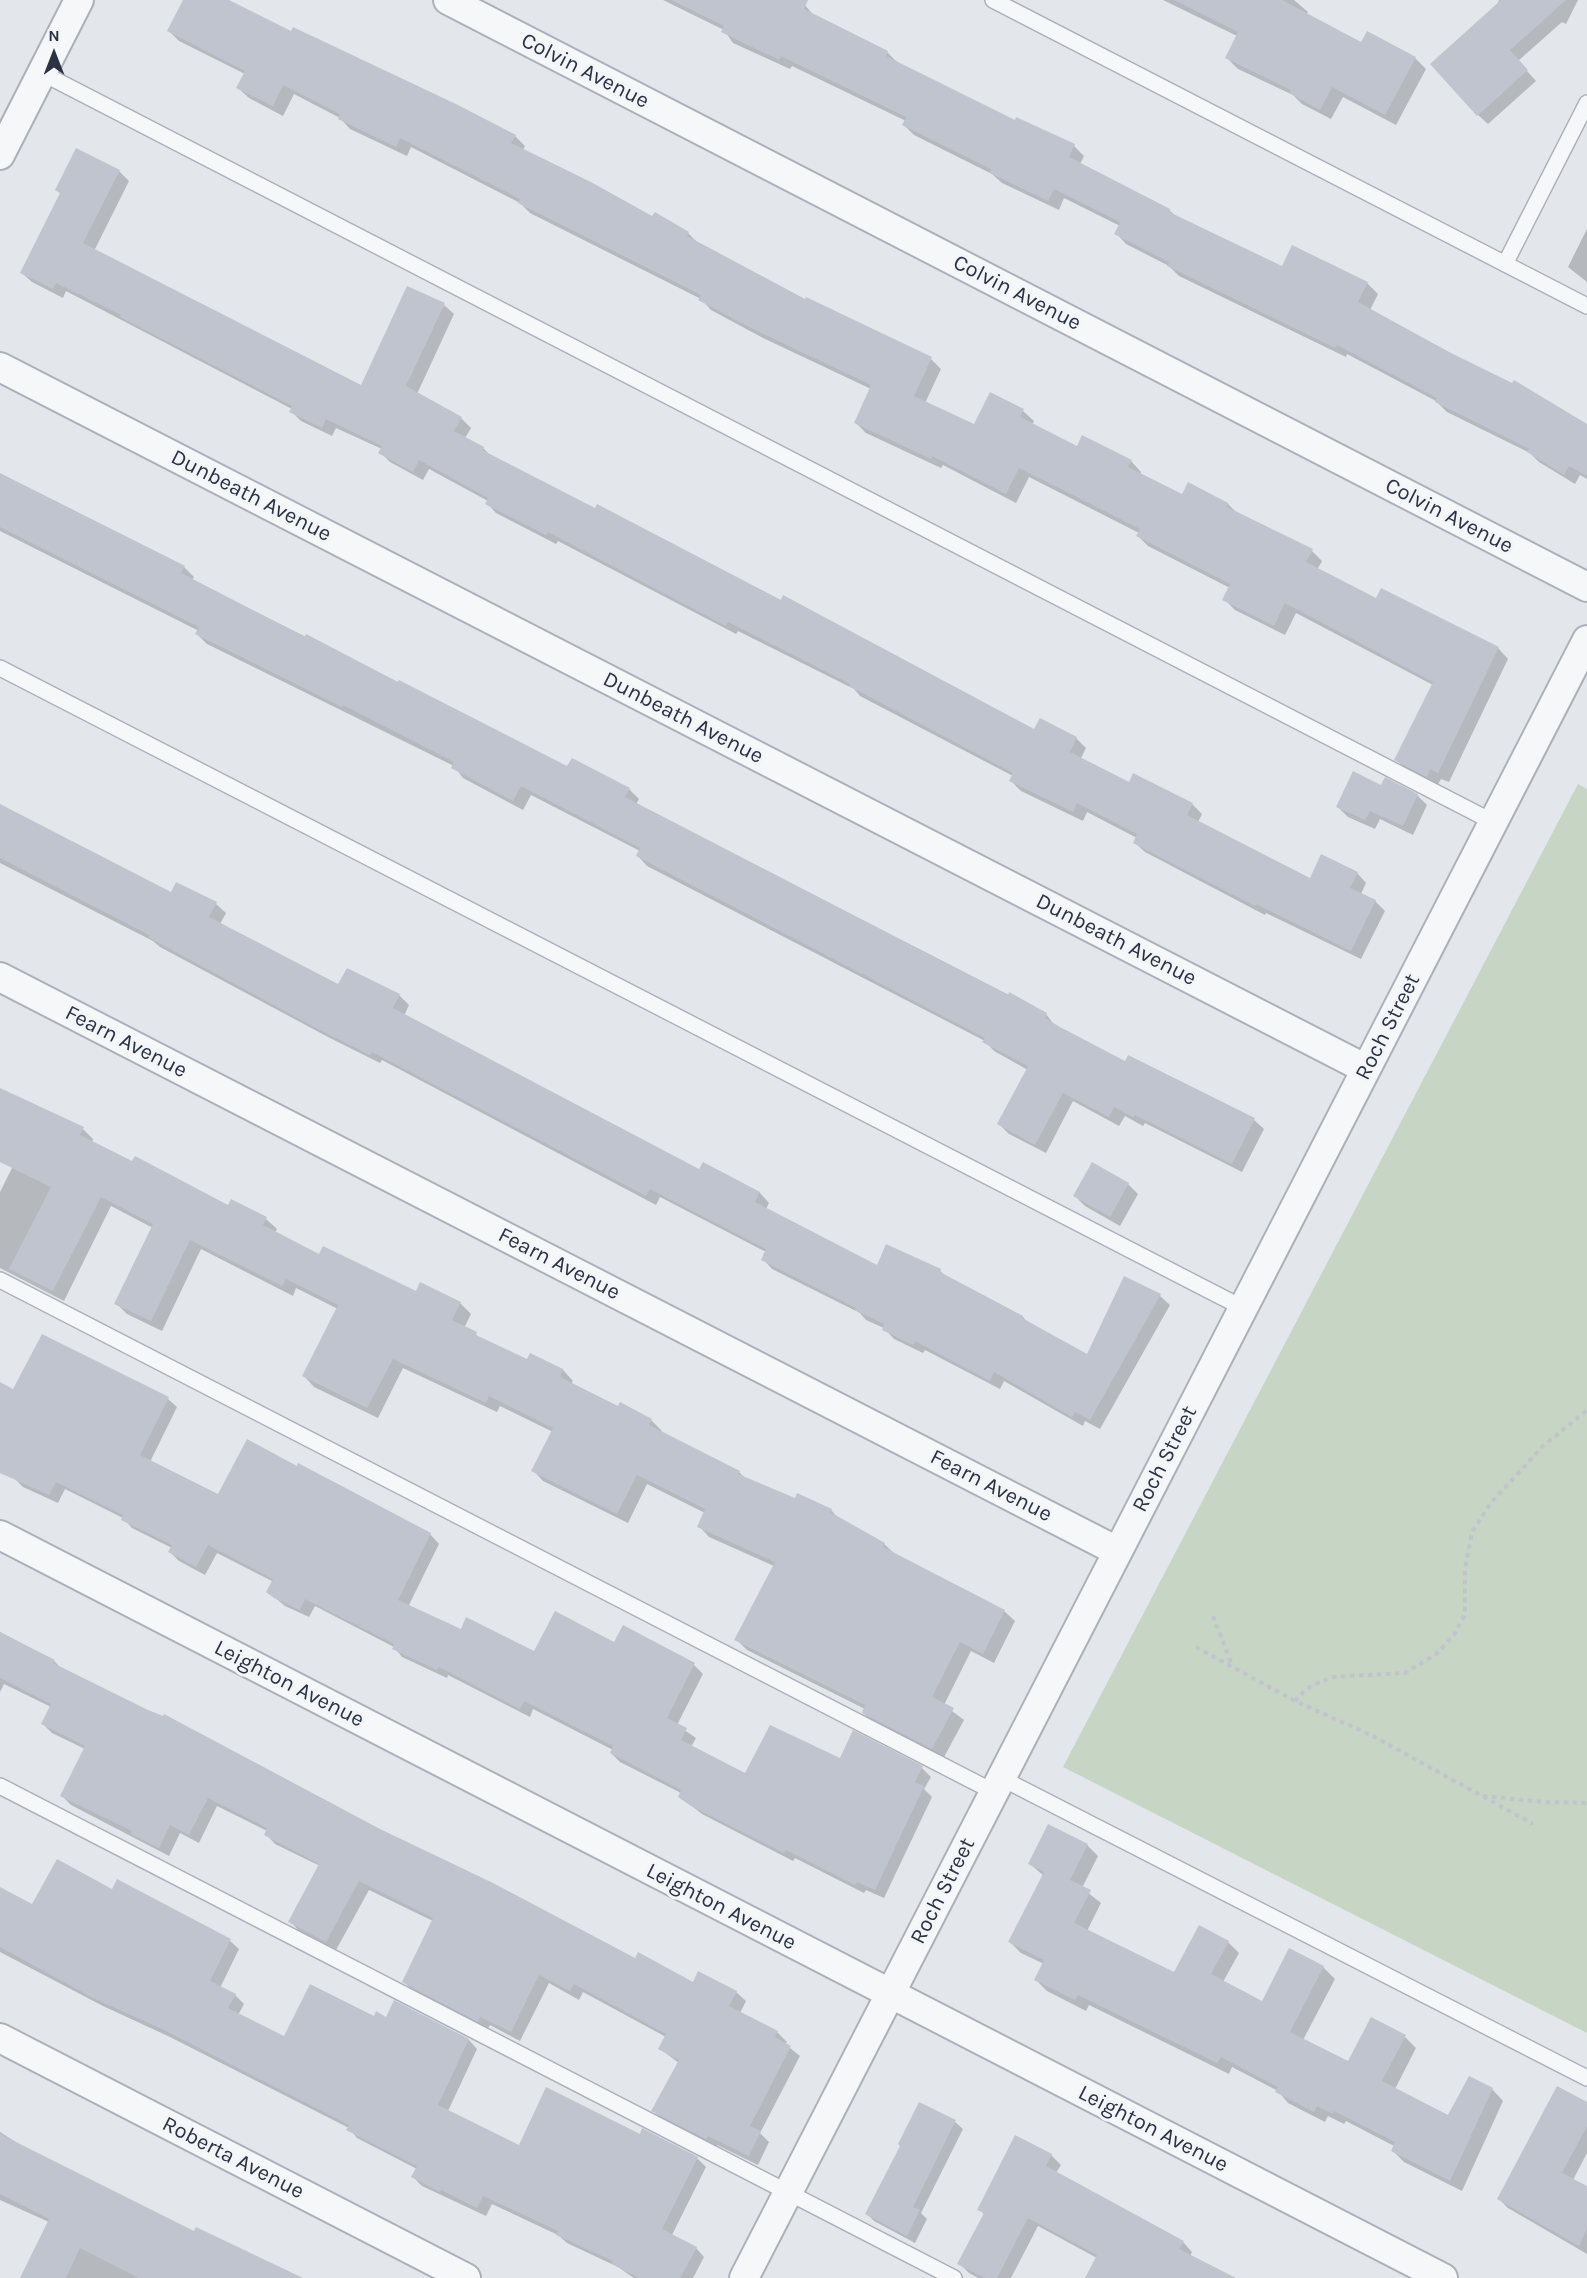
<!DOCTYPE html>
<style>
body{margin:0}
#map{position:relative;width:1587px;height:2278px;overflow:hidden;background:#e3e6eb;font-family:Karla,sans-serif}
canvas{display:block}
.north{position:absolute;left:24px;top:24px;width:60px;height:60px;-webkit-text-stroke:4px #f3f5f8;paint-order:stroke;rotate:0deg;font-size:16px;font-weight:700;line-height:24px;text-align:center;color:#2b3243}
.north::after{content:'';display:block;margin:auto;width:21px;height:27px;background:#2b3243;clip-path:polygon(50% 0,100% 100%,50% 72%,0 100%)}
</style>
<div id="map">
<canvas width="1587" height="2278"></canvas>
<div class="north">N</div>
</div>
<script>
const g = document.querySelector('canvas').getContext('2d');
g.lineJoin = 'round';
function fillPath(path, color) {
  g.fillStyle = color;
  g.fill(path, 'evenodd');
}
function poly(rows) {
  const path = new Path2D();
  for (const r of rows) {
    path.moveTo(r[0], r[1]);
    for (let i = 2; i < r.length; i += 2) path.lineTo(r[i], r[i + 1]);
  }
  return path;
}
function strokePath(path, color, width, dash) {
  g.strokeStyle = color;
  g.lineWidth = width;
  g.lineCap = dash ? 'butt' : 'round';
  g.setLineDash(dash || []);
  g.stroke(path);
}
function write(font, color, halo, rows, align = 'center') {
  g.font = font + ' Karla,sans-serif';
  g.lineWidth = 6;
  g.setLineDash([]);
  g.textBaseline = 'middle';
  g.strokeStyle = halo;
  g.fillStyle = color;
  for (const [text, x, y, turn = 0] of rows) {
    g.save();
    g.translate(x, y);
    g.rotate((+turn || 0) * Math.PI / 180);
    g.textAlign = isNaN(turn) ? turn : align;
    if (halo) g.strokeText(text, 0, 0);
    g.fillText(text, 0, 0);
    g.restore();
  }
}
fillPath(poly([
 [1578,784,1587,789,1587,2033,1063,1767]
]), '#c7d5c5');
fillPath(poly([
 [185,0,225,0,291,33,515,136,525,146,523,150,653,218,688,233,699,244,806,301,931,359,941,369,925,403,975,426,991,394,1023,411,1034,421,1032,425,1077,448,1131,461,1141,472,1140,475,1182,496,1228,504,1237,513,1312,551,1322,561,1317,570,1376,600,1498,648,1508,659,1449,782,1441,779,1437,786,1406,770,1396,759,1433,685,1296,613,1285,635,1235,610,1224,599,1230,588,1148,546,1138,536,1139,533,1029,477,1016,503,943,465,941,468,866,433,855,422,871,389,763,338,711,310,701,299,530,213,520,203,411,147,407,156,350,129,340,118,294,94,283,116,249,98,238,88,245,74,179,41,169,31],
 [663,0,795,0,805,5,815,17,888,53,899,64,1016,122,1074,146,1084,156,1080,164,1169,210,1178,218,1283,268,1367,283,1378,294,1370,310,1587,426,1587,479,1580,475,1575,484,1539,462,1530,453,1447,412,1436,401,1347,354,1346,357,1179,276,1169,266,1126,244,1116,233,1120,226,1064,198,1059,210,1002,183,992,174,914,135,904,125,906,121,792,66,790,69,733,43,724,30],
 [1163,0,1294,0,1308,12,1306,15,1361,44,1368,33,1415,58,1426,69,1396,125,1343,97,1331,119,1302,104,1293,95,1238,69,1227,58,1237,36],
 [1499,0,1578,0,1566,24,1562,22,1518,61,1536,81,1488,124,1478,115,1496,7],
 [119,171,129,181,94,251,361,387,444,305,454,314,417,394,461,418,471,428,465,438,483,448,492,457,1035,731,1076,738,1086,748,1081,758,1129,784,1192,804,1202,814,1198,822,1310,880,1357,873,1366,883,1361,894,1375,901,1385,911,1361,959,1266,913,1265,915,1145,852,1135,843,1137,838,1087,812,1083,821,1021,791,1011,781,1013,776,860,696,854,689,738,631,736,634,558,541,556,544,496,513,487,503,488,501,429,469,423,480,390,462,380,452,382,449,336,428,332,436,301,421,291,411,292,409,66,291,63,298,32,282,22,273,61,195,57,190],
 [1587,229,1587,282,1568,267],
 [0,474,184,567,194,577,192,580,568,768,629,789,639,799,636,804,1046,1014,1055,1026,1125,1063,1254,1120,1264,1129,1242,1172,1145,1123,1143,1126,1125,1116,1119,1126,1073,1101,1046,1153,1009,1134,999,1124,1028,1070,994,1051,985,1041,647,866,638,856,640,851,531,795,523,810,463,778,454,766,207,644,197,634,199,631,0,531],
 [1382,787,1417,795,1427,805,1413,835,1380,819,1375,829,1348,817,1338,807],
 [0,807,172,894,216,904,226,913,220,924,339,986,347,970,399,995,409,1005,404,1016,700,1171,703,1164,760,1193,769,1203,766,1209,877,1267,940,1271,947,1277,1023,1317,1029,1324,1087,1356,1125,1278,1160,1296,1170,1305,1100,1429,1085,1421,1083,1426,1004,1381,1000,1389,925,1350,923,1353,894,1339,884,1328,866,1320,860,1313,772,1269,763,1259,766,1252,660,1197,656,1205,382,1060,380,1063,328,1037,160,947,153,941,0,863],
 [0,1089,83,1129,93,1139,92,1143,229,1207,266,1219,277,1229,275,1233,319,1256,417,1293,460,1303,471,1314,464,1328,481,1339,528,1361,531,1355,563,1370,573,1381,571,1384,618,1408,651,1420,662,1431,661,1433,739,1472,745,1478,796,1500,831,1510,840,1520,884,1544,895,1554,1004,1611,1015,1621,994,1663,971,1651,944,1705,964,1720,943,1759,874,1723,863,1713,865,1709,747,1650,736,1639,774,1566,709,1537,699,1526,705,1513,647,1484,628,1523,543,1481,533,1470,553,1432,500,1406,497,1412,403,1368,378,1418,314,1387,304,1376,338,1309,296,1288,293,1296,201,1249,162,1331,127,1314,116,1303,153,1228,111,1206,64,1301,0,1268,0,1192,14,1164,0,1156],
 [1128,1184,1138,1194,1120,1226,1085,1206,1075,1196],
 [0,1384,14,1391,168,1399,177,1407,150,1462,219,1496,430,1534,439,1544,408,1607,461,1631,534,1653,615,1644,694,1665,703,1674,677,1725,696,1738,691,1747,746,1775,840,1761,922,1768,931,1777,924,1789,932,1797,884,1898,866,1890,864,1893,795,1858,793,1861,702,1814,679,1796,681,1793,620,1762,611,1753,613,1750,533,1709,530,1717,448,1675,447,1678,402,1657,394,1647,315,1606,309,1617,285,1606,268,1592,274,1582,217,1553,205,1575,179,1561,170,1552,172,1548,132,1528,123,1518,65,1489,58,1503,23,1487,14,1478,0,1445],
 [0,1632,54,1661,61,1668,616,1950,693,1984,736,1992,746,2001,740,2013,777,2032,787,2042,785,2044,800,2056,760,2133,769,2142,758,2165,717,2145,716,2148,663,2120,653,2111,679,2063,660,2049,666,2037,583,1992,579,2000,549,1983,520,2041,490,2025,487,2030,413,1991,404,1982,433,1921,369,1890,336,1950,299,1931,290,1921,320,1866,275,1844,266,1834,267,1831,217,1806,199,1843,180,1833,169,1856,71,1805,62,1796,85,1749,52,1733,43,1724,51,1707,4,1684,0,1692],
 [1087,1845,1098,1856,1082,1888,1101,1903,1087,1931,1174,1974,1228,1942,1239,1953,1223,1982,1262,2003,1290,1950,1323,1967,1335,1979,1303,2040,1349,2063,1372,2019,1405,2037,1416,2048,1395,2089,1449,2117,1492,2089,1503,2101,1462,2191,1404,2162,1393,2151,1394,2146,1346,2121,1344,2124,1328,2116,1325,2122,1288,2103,1278,2091,1232,2067,1229,2074,1089,2005,1086,2011,1047,1991,1036,1980,1044,1964,1021,1953,1010,1942,1044,1876,1030,1864],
 [117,1881,230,1941,239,1949,220,1988,235,1995,244,2004,238,2015,285,2038,374,2018,387,2019,394,2002,469,2040,477,2049,448,2111,519,2147,640,2136,697,2158,706,2167,672,2235,696,2248,704,2257,693,2278,634,2278,618,2267,567,2243,558,2235,492,2204,486,2216,422,2186,413,2177,417,2169,357,2138,349,2128,170,2037,103,2006,0,1952,0,1889,33,1906,113,1891],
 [1587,2103,1587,2153,1573,2180,1587,2187,1587,2254,1508,2208,1499,2199],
 [920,2104,955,2122,963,2129,921,2213,927,2219,915,2243,874,2221,867,2214,902,2146],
 [0,2132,22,2146,195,2233,299,2278,22,2278,49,2222,0,2200],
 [1051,2155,1061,2165,1056,2173,1183,2242,1192,2252,1190,2256,1233,2278,1120,2278,1097,2258,1038,2226,1011,2278,978,2278,969,2273,959,2263,985,2215,979,2209]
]), '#0003');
fillPath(poly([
 [183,0,229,0,291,31,293,27,458,105,516,135,511,143,591,182,652,216,655,212,689,232,687,236,805,299,806,297,932,357,914,396,974,424,990,392,1024,409,1020,417,1077,446,1082,435,1132,460,1128,467,1182,494,1188,482,1228,503,1227,507,1313,549,1306,562,1376,598,1381,588,1499,647,1438,773,1430,769,1427,777,1394,760,1433,682,1285,603,1274,626,1222,600,1230,584,1136,536,1140,529,1019,468,1006,494,932,456,931,459,854,423,871,385,751,328,698,300,701,295,518,203,520,199,400,138,396,147,338,119,340,114,283,85,273,106,236,88,245,71,167,31],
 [671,0,808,0,804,9,888,51,886,56,1015,120,1016,117,1075,144,1069,157,1170,209,1169,212,1282,266,1292,245,1368,282,1358,302,1449,352,1512,383,1514,380,1587,424,1587,476,1569,466,1564,475,1527,452,1529,449,1435,402,1437,398,1337,345,1335,348,1167,266,1169,262,1114,234,1120,222,1054,189,1048,201,990,173,991,169,902,125,906,117,781,56,779,60,721,32,724,26],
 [1174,0,1282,0,1361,42,1367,31,1416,57,1385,115,1332,87,1320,110,1289,93,1291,90,1225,58,1238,32],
 [1501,0,1566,0,1510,50,1528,70,1477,116,1430,64],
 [76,148,120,170,83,243,361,385,407,286,445,303,406,386,462,417,454,431,484,447,482,450,595,508,597,504,781,600,783,595,1034,729,1040,718,1077,737,1070,752,1129,782,1133,773,1193,803,1187,815,1310,878,1321,854,1358,872,1350,888,1376,900,1351,951,1256,904,1255,906,1133,843,1137,834,1077,803,1073,812,1009,781,1013,773,849,686,850,684,728,622,726,626,548,532,546,535,485,504,488,498,419,460,413,472,378,453,382,446,326,419,322,428,289,412,292,406,120,317,121,315,56,283,53,289,20,273,60,193,55,190],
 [0,473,185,566,181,573,305,637,306,634,398,682,399,680,567,766,572,758,630,788,625,797,1008,995,1009,992,1047,1013,1045,1018,1060,1027,1125,1061,1128,1055,1255,1118,1232,1164,1135,1115,1133,1117,1114,1107,1109,1117,1063,1093,1035,1145,997,1124,1028,1066,982,1042,985,1038,636,856,640,848,521,786,513,801,451,768,454,762,343,705,342,707,195,634,199,627,0,527],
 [1353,771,1381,785,1385,777,1418,794,1403,826,1370,811,1365,820,1336,807],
 [0,804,171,892,176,882,217,902,209,917,338,984,347,968,400,994,393,1008,699,1169,703,1162,760,1192,755,1202,877,1265,886,1244,941,1269,940,1272,1023,1316,1022,1318,1087,1354,1124,1276,1161,1294,1090,1420,1075,1412,1072,1417,994,1372,990,1381,915,1341,913,1345,882,1330,884,1324,855,1310,856,1308,761,1260,766,1249,650,1189,646,1196,372,1052,370,1055,316,1028,148,937,149,935,0,858],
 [0,1088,84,1127,80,1135,132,1161,135,1156,228,1205,231,1199,267,1217,263,1225,319,1254,323,1246,416,1291,420,1282,461,1302,452,1320,477,1332,476,1335,527,1359,530,1353,563,1369,560,1377,618,1406,620,1402,652,1419,649,1425,740,1471,738,1474,795,1498,797,1493,832,1509,830,1512,885,1543,883,1547,1005,1610,983,1654,960,1642,932,1697,954,1708,932,1749,862,1713,865,1705,734,1640,775,1562,697,1527,705,1509,637,1475,617,1514,531,1471,553,1428,489,1396,486,1403,393,1359,367,1408,302,1376,338,1305,286,1279,282,1286,190,1240,151,1321,114,1304,153,1224,101,1197,53,1291,9,1269,51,1187,0,1162],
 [1092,1162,1129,1183,1110,1217,1073,1196],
 [42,1334,169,1397,140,1455,218,1494,247,1439,297,1466,298,1463,431,1533,398,1600,461,1629,466,1617,534,1651,555,1611,614,1642,623,1625,695,1663,667,1718,687,1728,681,1740,745,1773,770,1725,840,1758,853,1730,923,1766,915,1782,924,1786,875,1890,857,1882,855,1885,786,1850,784,1853,691,1806,678,1797,681,1790,610,1753,613,1746,524,1701,520,1709,439,1667,437,1670,392,1649,394,1644,305,1599,300,1610,274,1598,266,1592,273,1579,208,1545,196,1567,168,1552,172,1545,121,1520,123,1515,56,1482,49,1495,0,1473,0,1382,13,1389],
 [0,1632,55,1660,53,1663,148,1710,163,1716,164,1714,380,1829,493,1883,635,1958,638,1952,693,1982,698,1971,737,1991,729,2006,778,2031,775,2037,791,2046,750,2126,761,2131,749,2156,708,2136,706,2139,651,2111,679,2060,658,2049,666,2034,574,1984,570,1991,539,1975,511,2032,480,2017,478,2022,402,1982,433,1918,359,1881,326,1942,288,1922,319,1864,264,1835,267,1828,208,1798,189,1835,170,1825,159,1848,131,1834,132,1831,60,1796,85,1746,41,1724,51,1704,0,1678],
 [1048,1824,1088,1844,1070,1880,1091,1890,1074,1923,1174,1972,1199,1925,1229,1941,1211,1974,1262,2001,1289,1948,1324,1966,1290,2032,1348,2061,1371,2017,1406,2035,1382,2081,1448,2115,1469,2076,1493,2088,1450,2181,1391,2151,1395,2142,1334,2111,1333,2114,1317,2106,1314,2112,1275,2092,1278,2087,1221,2057,1217,2063,1078,1995,1075,2000,1034,1980,1044,1960,1008,1942,1044,1872,1028,1864],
 [57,1859,112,1889,117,1879,231,1939,210,1981,236,1994,228,2008,284,2036,310,1984,374,2016,376,2011,386,2017,394,2000,469,2039,438,2105,519,2145,546,2087,640,2134,642,2128,698,2157,662,2229,697,2247,680,2278,639,2278,612,2264,613,2261,556,2235,558,2231,483,2196,477,2208,441,2190,440,2192,411,2177,417,2166,346,2130,349,2125,160,2028,93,1998,0,1947,0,1887,32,1904],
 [1557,2086,1587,2102,1587,2126,1562,2173,1587,2186,1587,2229,1579,2246,1497,2199],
 [919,2102,956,2120,913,2207,920,2210,907,2236,865,2214,900,2146,898,2144],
 [0,2134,194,2231,196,2227,303,2278,139,2278,80,2248,66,2278,20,2278,49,2219,0,2194],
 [1015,2135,1052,2154,1046,2166,1184,2241,1179,2249,1236,2278,1085,2278,1097,2255,1028,2218,997,2278,985,2278,957,2264,984,2213,977,2210]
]), '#c0c4ce');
const service = poly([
 [993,0,1587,306],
 [42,73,1493,822],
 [1505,264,1587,103],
 [0,668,1243,1308],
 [0,1280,994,1792],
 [1001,1778,1587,2078],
 [0,1786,954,2278]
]);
const minor = poly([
 [448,0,1587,587],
 [0,155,79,0],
 [0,367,1366,1069],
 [0,977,1117,1551],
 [0,1535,1443,2278],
 [0,2038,466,2278],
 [744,2278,1587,640]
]);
strokePath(service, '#acb0b9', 18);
strokePath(minor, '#acb0b9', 32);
strokePath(poly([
 [1213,1616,1232,1665],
 [1196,1647,1295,1701,1371,1735,1533,1824],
 [1295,1701,1307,1688,1332,1677,1405,1673,1436,1654,1454,1635,1465,1614,1465,1569,1472,1532,1490,1504,1542,1447,1587,1410],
 [1483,1796,1544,1802,1587,1803]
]), '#c1c4ca', 4, [4.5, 4.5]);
strokePath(service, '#f6f7f9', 15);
strokePath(minor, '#f6f7f9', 28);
write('22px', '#2b3243', '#f3f5f8', [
 ["Colvin Avenue",585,71,27],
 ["Colvin Avenue",1017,293,27],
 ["Dunbeath Avenue",251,496,27],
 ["Colvin Avenue",1449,516,27],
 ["Dunbeath Avenue",683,718,27],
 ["Dunbeath Avenue",1116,940,27],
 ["Roch Street",1388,1027,-63],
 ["Fearn Avenue",126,1042,27],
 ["Fearn Avenue",559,1264,27],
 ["Roch Street",1165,1459,-63],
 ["Fearn Avenue",991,1486,27],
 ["Leighton Avenue",289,1684,27],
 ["Roch Street",943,1891,-63],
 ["Leighton Avenue",721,1907,27],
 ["Leighton Avenue",1153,2129,27],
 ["Roberta Avenue",233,2158,27]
]);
</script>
